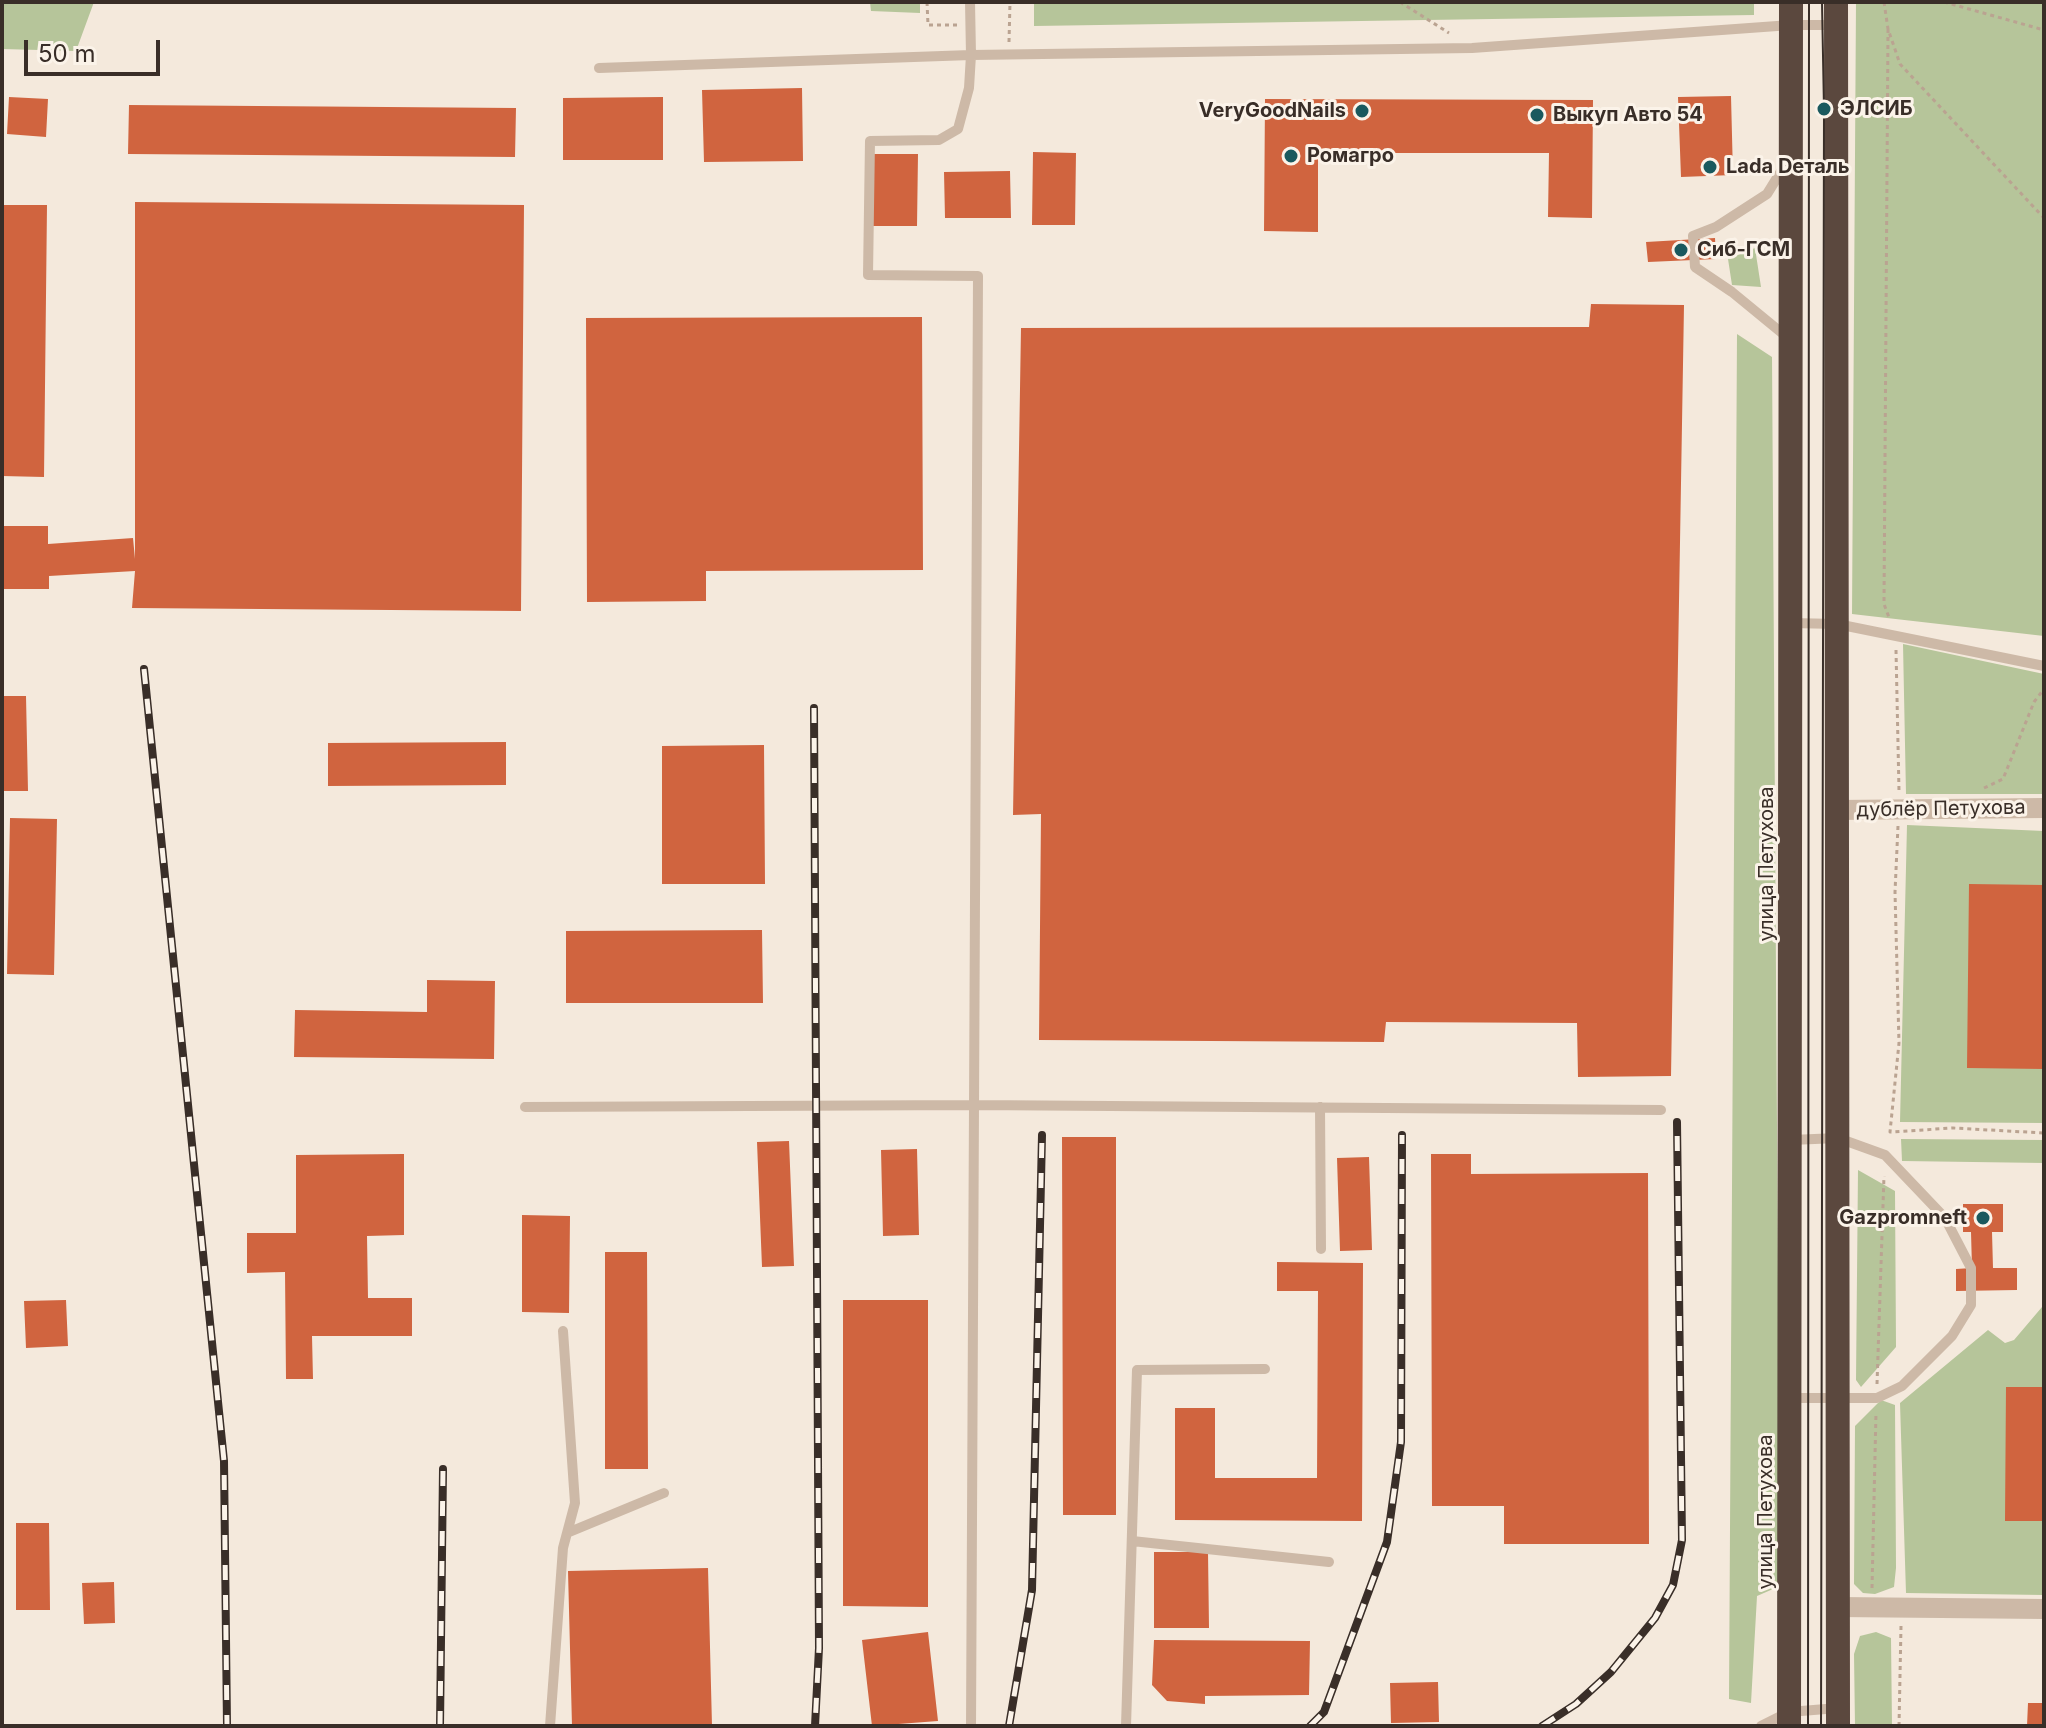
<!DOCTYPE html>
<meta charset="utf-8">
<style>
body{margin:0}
#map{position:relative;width:2046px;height:1728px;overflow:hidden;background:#f4e9dc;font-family:Inter,sans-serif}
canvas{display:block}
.frame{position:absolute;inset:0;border:4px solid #392e28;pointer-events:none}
.scale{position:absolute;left:24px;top:40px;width:136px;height:36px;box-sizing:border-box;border:4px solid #392e28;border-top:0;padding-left:10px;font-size:24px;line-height:28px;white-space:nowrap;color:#392e28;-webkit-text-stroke:6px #fbf3e9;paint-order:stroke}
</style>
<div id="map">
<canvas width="2046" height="1728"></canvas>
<div class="frame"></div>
<div class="scale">50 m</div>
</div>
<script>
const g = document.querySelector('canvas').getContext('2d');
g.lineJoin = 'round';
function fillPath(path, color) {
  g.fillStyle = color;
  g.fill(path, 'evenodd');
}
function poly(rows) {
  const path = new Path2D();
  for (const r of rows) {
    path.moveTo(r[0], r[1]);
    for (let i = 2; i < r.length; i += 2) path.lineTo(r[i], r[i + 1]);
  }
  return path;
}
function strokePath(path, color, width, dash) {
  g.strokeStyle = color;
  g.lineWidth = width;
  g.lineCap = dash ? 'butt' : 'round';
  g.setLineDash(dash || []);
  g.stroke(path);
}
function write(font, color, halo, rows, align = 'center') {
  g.font = font + ' Inter,sans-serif';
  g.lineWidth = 6;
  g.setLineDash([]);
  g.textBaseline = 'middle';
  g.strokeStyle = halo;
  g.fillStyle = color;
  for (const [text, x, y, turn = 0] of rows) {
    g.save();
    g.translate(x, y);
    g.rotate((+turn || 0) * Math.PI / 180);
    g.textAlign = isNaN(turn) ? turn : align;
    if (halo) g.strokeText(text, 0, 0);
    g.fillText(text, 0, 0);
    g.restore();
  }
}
fillPath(poly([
 [2,2,94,2,76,51,2,49],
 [870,2,920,2,920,13,871,11],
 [1034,2,1754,2,1754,15,1034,26],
 [1856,2,2044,2,2044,636,1852,614],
 [1755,248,1761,287,1732,285,1728,259],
 [1737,334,1772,357,1780,1586,1757,1596,1751,1703,1729,1699],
 [1903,644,2044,674,2044,794,1906,794],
 [1907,825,2044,831,2044,1123,1900,1122],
 [1901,1139,2044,1140,2044,1163,1902,1161],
 [1858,1170,1895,1191,1896,1347,1861,1387,1856,1380],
 [2044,1201,2044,1595,1906,1593,1900,1403,1988,1330,2005,1343,2014,1340,2042,1307],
 [1881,1400,1895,1405,1896,1568,1894,1587,1875,1594,1863,1593,1854,1584,1855,1426],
 [1876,1632,1891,1638,1892,1726,1855,1726,1854,1654,1860,1636]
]), '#b6c59a');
fillPath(poly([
 [802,88,803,161,704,162,702,90],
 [1731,96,1733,175,1681,177,1678,97],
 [9,97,48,99,46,137,7,134],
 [663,97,663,160,563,160,563,98],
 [1265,99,1593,100,1592,218,1548,217,1549,153,1318,153,1318,232,1264,231],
 [129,105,516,108,515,157,128,154],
 [1033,152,1076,153,1075,225,1032,225],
 [872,154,918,154,917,226,871,226],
 [1010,171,1011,218,945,218,944,172],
 [135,202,524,205,521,611,132,608,135,571,49,576,49,589,2,589,2,526,48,526,48,544,133,538,135,559],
 [2,205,47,205,44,477,2,476],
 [1715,238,1716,259,1648,262,1646,242],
 [1591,304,1684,305,1671,1076,1578,1077,1577,1023,1386,1022,1384,1042,1039,1040,1041,814,1013,815,1021,328,1589,327],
 [922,317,923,570,706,571,706,601,587,602,586,318],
 [2,696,26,696,28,791,2,791],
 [506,742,506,785,328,786,328,743],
 [764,745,765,884,662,884,662,746],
 [10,818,57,819,54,975,7,974],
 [1969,884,2044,885,2044,1069,1967,1068],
 [762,930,763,1003,566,1003,566,931],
 [427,980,495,981,494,1059,294,1057,295,1010,427,1012],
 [1062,1137,1116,1137,1116,1515,1063,1515],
 [789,1141,794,1266,762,1267,757,1142],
 [917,1149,919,1235,883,1236,881,1150],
 [404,1154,404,1235,367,1236,368,1298,412,1298,412,1336,312,1336,313,1379,286,1379,285,1272,247,1273,247,1233,296,1233,296,1155],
 [1431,1154,1471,1154,1471,1174,1648,1173,1649,1544,1504,1544,1504,1506,1432,1506],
 [1369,1157,1372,1250,1340,1251,1337,1158],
 [1963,1204,2003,1204,2003,1232,1992,1232,1993,1268,2017,1268,2017,1290,1956,1291,1956,1269,1972,1268,1971,1232,1963,1232],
 [522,1215,570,1216,569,1313,522,1312],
 [605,1252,647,1252,648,1469,605,1469],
 [1277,1262,1363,1263,1362,1521,1175,1520,1175,1408,1215,1408,1215,1478,1317,1478,1318,1291,1277,1291],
 [66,1300,68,1346,26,1348,24,1301],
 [843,1300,928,1300,928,1607,843,1606],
 [2006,1387,2044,1387,2044,1521,2005,1521],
 [16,1523,49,1523,50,1610,16,1610],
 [1154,1552,1208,1552,1209,1628,1154,1628],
 [708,1568,712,1726,572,1726,568,1571],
 [114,1582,115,1623,84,1624,82,1583],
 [928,1632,938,1721,872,1726,862,1640],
 [1154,1640,1310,1641,1309,1695,1205,1696,1205,1704,1167,1701,1152,1685],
 [1438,1682,1439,1722,1391,1723,1390,1683],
 [2028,1703,2044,1703,2044,1726,2027,1726]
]), '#d0643f');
strokePath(poly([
 [927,2,928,25,957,25],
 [1400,2,1449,33],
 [1884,2,1888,29,1900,64,2044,218],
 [1944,2,2044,30],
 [1888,29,1884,604,1890,620],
 [1009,42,1010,2],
 [1896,650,1899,791],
 [1984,788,2003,779,2034,702,2044,689],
 [1898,826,1895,892,1899,1043,1890,1132,1953,1128,2044,1133],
 [1877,1384,1884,1176],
 [1872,1588,1876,1412],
 [1899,1726,1901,1626]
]), '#baa391', 3, [4, 4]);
strokePath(poly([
 [599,68,971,55,970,2],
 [1785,165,1767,194,1716,227,1693,236,1695,267,1732,292,1788,338],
 [1791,623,1837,624,2044,666],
 [525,1107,973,1105,1661,1110],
 [1320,1107,1321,1249],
 [1791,1140,1838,1138,1885,1155,1945,1218,1971,1268,1971,1305,1952,1336,1902,1386,1877,1398,1791,1398],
 [567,1533,664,1493],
 [1132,1541,1329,1562],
 [550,1726,563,1548,575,1503,563,1331],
 [971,1726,978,276,868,275,870,141,939,140,958,129,969,88,971,55,1472,48,1791,25,1836,25],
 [1126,1726,1137,1370,1265,1369],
 [1761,1726,1789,1712,1838,1708]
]), '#cdb9a7', 10);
strokePath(poly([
 [1837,810,2044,808],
 [1838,1607,2044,1609]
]), '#cdb9a7', 20);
strokePath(poly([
 [1836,2,1838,1726],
 [1789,1726,1791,2]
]), '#5b483e', 24);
strokePath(poly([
 [1808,1726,1809,2],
 [1821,1726,1824,109,1822,2]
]), '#392e28', 2);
const rail = poly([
 [144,669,224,1461,227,1726],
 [814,708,819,1648,815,1726],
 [440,1726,443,1469],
 [1009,1726,1032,1590,1042,1135],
 [1310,1726,1324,1712,1387,1542,1401,1442,1402,1135],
 [1542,1726,1576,1704,1611,1672,1655,1618,1673,1585,1682,1540,1677,1122]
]);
strokePath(rail, '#392e28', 8);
strokePath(rail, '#fbf3e9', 5, [15]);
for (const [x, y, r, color] of [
 [1824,109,8,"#1a595e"],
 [1362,111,8,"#1a595e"],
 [1537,115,8,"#1a595e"],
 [1291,156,8,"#1a595e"],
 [1710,167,8,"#1a595e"],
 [1681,250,8,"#1a595e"],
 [1983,1218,8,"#1a595e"]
]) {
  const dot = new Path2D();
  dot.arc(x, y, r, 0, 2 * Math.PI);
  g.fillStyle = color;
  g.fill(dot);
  strokePath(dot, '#fbf3e9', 3);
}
write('bold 20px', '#392e28', '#fbf3e9', [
 ["ЭЛСИБ",1840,109],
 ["VeryGoodNails",1346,111,"right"],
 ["Выкуп Авто 54",1553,115],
 ["Ромагро",1307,156],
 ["Lada Dеталь",1726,167],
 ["Сиб-ГСМ",1697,250],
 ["Gazpromneft",1967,1218,"right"]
], 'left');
write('20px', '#392e28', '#fbf3e9', [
 ["дублёр Петухова",1941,809,-1],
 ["улица Петухова",1767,864,-90],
 ["улица Петухова",1766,1512,-90]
]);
</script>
